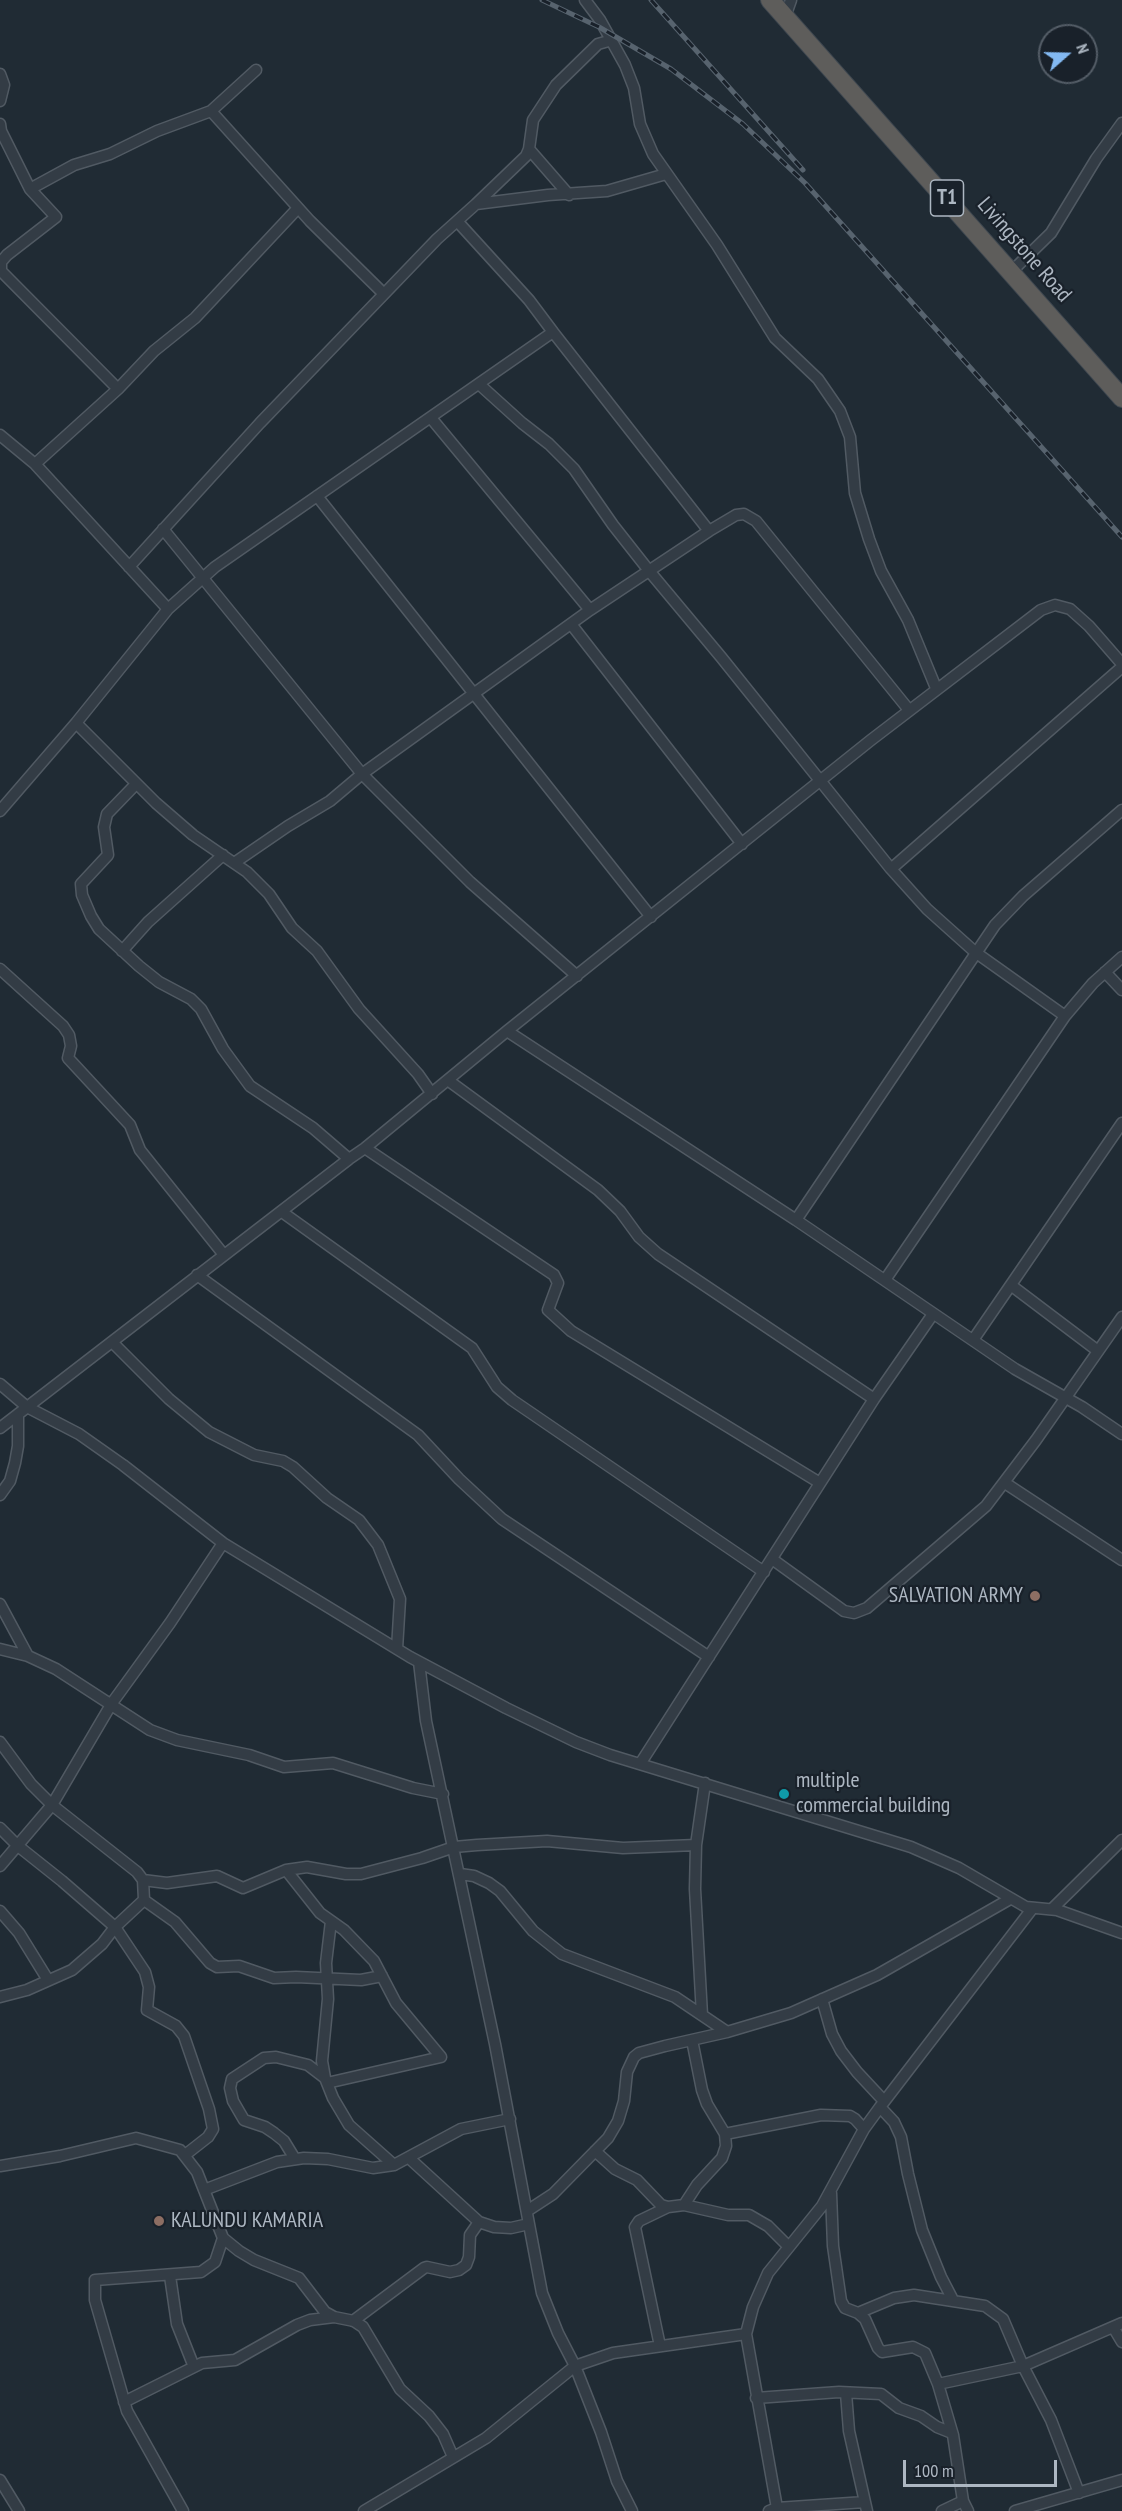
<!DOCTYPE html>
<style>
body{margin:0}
#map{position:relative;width:1122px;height:2511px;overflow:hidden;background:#202b34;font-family:"PT Sans Narrow",sans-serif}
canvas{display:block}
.north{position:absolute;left:1038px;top:24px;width:60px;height:60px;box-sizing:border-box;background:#19212a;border:2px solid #545d67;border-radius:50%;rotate:70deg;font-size:16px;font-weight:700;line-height:24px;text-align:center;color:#adb7c2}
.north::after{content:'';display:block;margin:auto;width:21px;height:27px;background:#83b9f2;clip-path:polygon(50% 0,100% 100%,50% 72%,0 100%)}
.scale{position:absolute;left:903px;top:2460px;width:154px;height:27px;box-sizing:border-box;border:3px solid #adb7c2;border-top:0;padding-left:8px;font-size:18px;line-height:21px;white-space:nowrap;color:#adb7c2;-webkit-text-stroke:4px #19212a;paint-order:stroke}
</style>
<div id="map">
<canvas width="1122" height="2511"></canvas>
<div class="north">N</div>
<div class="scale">100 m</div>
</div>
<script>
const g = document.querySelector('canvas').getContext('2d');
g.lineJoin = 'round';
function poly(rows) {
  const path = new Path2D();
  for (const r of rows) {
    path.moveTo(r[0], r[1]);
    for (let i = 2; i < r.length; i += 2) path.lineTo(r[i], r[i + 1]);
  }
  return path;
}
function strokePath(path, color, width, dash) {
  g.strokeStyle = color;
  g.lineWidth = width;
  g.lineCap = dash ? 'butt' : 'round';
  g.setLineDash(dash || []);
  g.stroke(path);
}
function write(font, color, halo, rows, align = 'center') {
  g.font = font + ' "PT Sans Narrow",sans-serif';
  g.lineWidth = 4.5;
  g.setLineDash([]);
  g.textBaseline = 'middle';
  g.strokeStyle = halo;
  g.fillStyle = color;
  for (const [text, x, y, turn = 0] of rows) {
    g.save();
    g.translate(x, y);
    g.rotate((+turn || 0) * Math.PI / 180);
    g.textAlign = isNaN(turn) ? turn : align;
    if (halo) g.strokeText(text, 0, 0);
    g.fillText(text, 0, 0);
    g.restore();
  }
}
const minor = poly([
 [585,0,600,20,625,65,634,88,640,124,653,154,717,245,775,338,818,379,840,411,850,437,855,493,869,539,881,571,908,620,936,688],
 [785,17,791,0],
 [0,74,4,85,0,101],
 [211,111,310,221,384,294],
 [0,124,1,131,30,189,56,217,7,255,1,262,1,271,118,389],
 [529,149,569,195],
 [30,189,74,165,110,154,157,131,211,111,256,70],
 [476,204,526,156,529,149,533,120,556,85,598,44,612,40],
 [457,221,529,300,553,332],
 [1012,271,1051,233,1096,159,1122,123],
 [480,385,522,423,549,444,574,469,613,525,650,572,721,657,891,869,927,909,975,952,1065,1016],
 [431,418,590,610],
 [0,435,35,464,118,389,154,351,195,318,298,208],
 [35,464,168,609,215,567,553,332,709,531,736,515,744,514,756,521,909,710],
 [317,496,651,917],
 [163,529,362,774,470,882,577,976],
 [129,567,260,423,437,239,476,204,548,195,607,191,666,174],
 [571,624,742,844],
 [76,723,156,803,193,835,247,872,269,894,292,928,317,951,359,1009,418,1074,432,1094],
 [136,784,107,814,104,827,108,855,81,884,82,895,91,916,99,929,139,966,159,982,191,999,201,1009,223,1049,250,1086,313,1128,349,1159],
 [1122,810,1023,896,995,925,796,1220,1015,1369,1082,1407,1122,1434],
 [0,811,76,723,168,609],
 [234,863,288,826,330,801,362,774,590,610,709,531],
 [891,869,1122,667],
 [122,951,148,922,223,855],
 [0,969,63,1026,69,1035,71,1046,68,1058,130,1125,140,1150,224,1255],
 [1105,972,1122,990],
 [507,1031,796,1220],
 [449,1081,598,1190,620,1211,639,1237,658,1254,874,1399],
 [365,1148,554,1275,558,1283,548,1310,571,1331,820,1483],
 [282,1212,472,1348,497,1387,512,1400,764,1572],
 [197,1275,418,1435,459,1479,502,1519,709,1657],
 [885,1280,1065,1016,1093,983,1122,957],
 [1012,1286,1098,1351],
 [973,1340,1122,1123],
 [112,1342,169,1399,209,1432,254,1455,283,1461,293,1467,327,1498,359,1520,378,1545,400,1599,397,1649],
 [0,1384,27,1407,79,1434,123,1465,223,1543,410,1657,506,1708,576,1742,610,1755,911,1847,959,1868,1026,1907,1057,1910,1122,1933],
 [0,1428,349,1159,365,1148,507,1031,871,740,1041,610,1055,605,1070,609,1089,626,1122,664],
 [1005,1483,1122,1560],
 [0,1495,10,1481,15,1463,18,1446,18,1414],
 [772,1559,844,1611,854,1613,867,1608,986,1506,1036,1440,1122,1317],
 [0,1604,28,1656,56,1669,150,1730,177,1740,249,1755,284,1767,333,1763,413,1788,443,1794],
 [0,1649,28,1656],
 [419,1662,426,1721,495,2044,542,2293,558,2333,575,2366,601,2432,617,2481,632,2511],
 [0,1742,31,1784,52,1805,137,1872,143,1880,144,1900,115,1927,102,1944,72,1970,27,1990,0,1997],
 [640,1764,874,1399,933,1314],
 [0,1828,18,1846,62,1881,115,1927,145,1972,149,1987,147,2010,176,2026,184,2036,209,2109,213,2129,208,2137,185,2155],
 [0,1866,52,1805,112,1703,170,1623,223,1543],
 [286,1870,320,1913,344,1930,374,1961,396,2003,441,2057,327,2083],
 [460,1874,474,1876,489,1883,500,1891,533,1931,562,1954,675,1997,727,2032,791,2013,877,1975,1010,1899],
 [143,1880,167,1883,217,1876,243,1888,286,1870,307,1867,346,1874,361,1874,422,1858,454,1847,477,1845,547,1841,623,1848,696,1845],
 [144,1900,175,1922,210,1963,217,1967,239,1966,274,1978,296,1977,361,1980,382,1976],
 [1052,1909,1122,1840],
 [0,1911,19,1933,48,1980],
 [331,1921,326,1963,328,1999,322,2061,325,2078,333,2098,349,2125,394,2165,461,2129,510,2119],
 [822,1999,832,2034,841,2051,857,2072,884,2101],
 [702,2015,695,1889,696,1845,705,1783],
 [880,2107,894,2122,901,2137,908,2174,922,2230,941,2277,953,2300],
 [725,2134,821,2115,850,2116,855,2119,864,2129],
 [595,2151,615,2169,637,2180,661,2205,668,2207,684,2205,728,2215,749,2215,768,2226,788,2246],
 [409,2158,479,2222,494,2227,511,2228,529,2224],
 [295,2159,284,2141,274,2133,265,2127,244,2120,233,2101,230,2088,232,2079,264,2058,276,2057,308,2065,325,2078],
 [0,2166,60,2156,136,2138,180,2150,197,2172,223,2238,239,2251,254,2260,299,2278,325,2312,334,2317,354,2321,363,2327,400,2389,429,2416,443,2434,453,2457],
 [204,2190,277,2162,304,2158,328,2159,373,2168,394,2165],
 [831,2193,833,2246,841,2301,845,2308,858,2313,865,2319,878,2348,882,2352,913,2347,925,2353,938,2384,953,2435,963,2501,968,2511],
 [684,2205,697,2185,722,2158,726,2146,725,2134,707,2104,702,2090,692,2040],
 [527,2211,553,2194,608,2138,618,2121,624,2101,627,2072,634,2057,639,2053,665,2046,727,2032],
 [170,2276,177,2324,194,2367],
 [858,2313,894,2298,914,2295,985,2306,1003,2319,1023,2366,1122,2323],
 [353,2321,424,2268,427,2267,450,2272,459,2270,466,2265,469,2257,470,2235,479,2222],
 [1113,2327,1122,2342],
 [660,2346,635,2227,639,2221,668,2207],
 [938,2384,1023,2366,1051,2420,1079,2493],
 [846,2393,849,2431,867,2511],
 [756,2398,839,2392,881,2394,899,2408,921,2416,937,2427,952,2433],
 [124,2402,202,2363,235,2360,297,2325,310,2320,334,2317],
 [0,2480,19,2511],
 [777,2508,865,2502],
 [183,2511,127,2411,95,2300,95,2280,201,2272,215,2262,223,2238],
 [364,2511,486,2438,575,2366,613,2353,746,2334],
 [769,2511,777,2508,746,2334,753,2307,768,2273,822,2206,864,2129,880,2107,1032,1909],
 [942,2511,963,2501],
 [1015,2511,1122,2480]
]);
const trunk = poly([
 [770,0,1122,398]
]);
strokePath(minor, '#515a63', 13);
strokePath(trunk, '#3e4750', 20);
strokePath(minor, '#333c45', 10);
strokePath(trunk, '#5e5d5b', 18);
const rail = poly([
 [542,0,599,27,671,69,743,124,805,183,1122,537],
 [651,0,803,170]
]);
strokePath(rail, '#57636e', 5);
strokePath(rail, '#19212a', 3, [9]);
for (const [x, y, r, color] of [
 [1035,1596,6,"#8d6e63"],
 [784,1794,6,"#0f9aa8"],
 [159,2221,6,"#8d6e63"]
]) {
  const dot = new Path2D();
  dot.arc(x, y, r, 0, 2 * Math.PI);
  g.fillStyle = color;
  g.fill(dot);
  strokePath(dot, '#19212a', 2);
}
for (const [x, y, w] of [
 [947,198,33]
]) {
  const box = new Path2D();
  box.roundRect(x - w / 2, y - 18, w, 36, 4.5);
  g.fillStyle = '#19212a';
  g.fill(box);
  strokePath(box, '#adb7c2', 1.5);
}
write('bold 21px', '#adb7c2', null, [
 ["T1",947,198]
]);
write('22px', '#adb7c2', '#19212a', [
 ["Livingstone Road",1024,250,49]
]);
write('22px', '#adb7c2', '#19212a', [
 ["SALVATION ARMY",1023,1596,"right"],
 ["multiple",796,1781],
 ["commercial building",796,1806],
 ["KALUNDU KAMARIA",171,2221]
], 'left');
</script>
